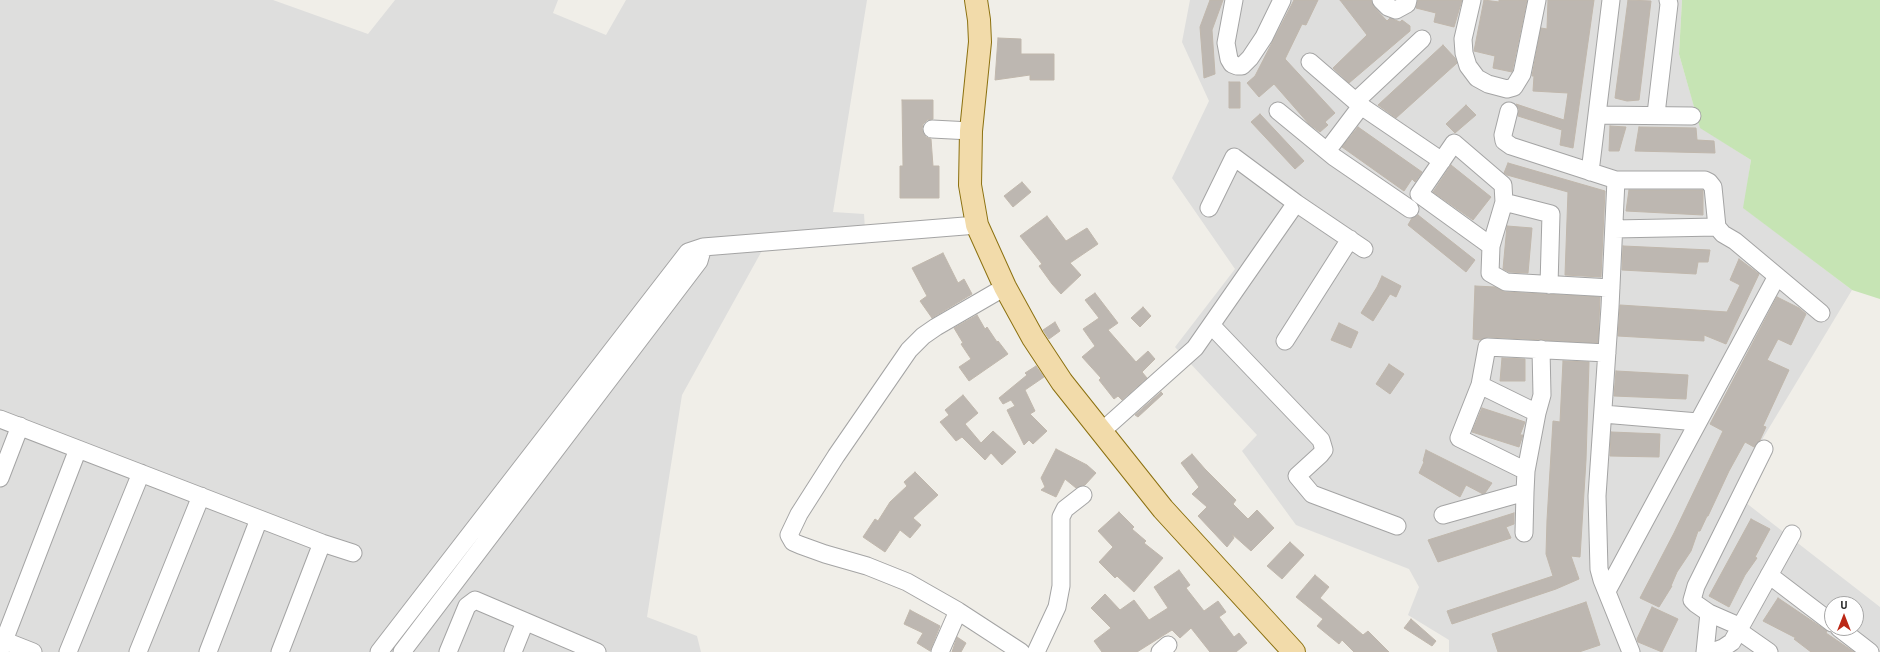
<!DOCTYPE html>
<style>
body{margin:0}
#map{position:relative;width:1880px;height:652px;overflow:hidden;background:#f0eee8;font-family:"PT Sans",sans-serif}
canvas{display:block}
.north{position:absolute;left:1824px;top:596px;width:40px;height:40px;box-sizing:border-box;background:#fff;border:1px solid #a6a6a6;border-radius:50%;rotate:0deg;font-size:11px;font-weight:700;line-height:16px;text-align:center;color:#202020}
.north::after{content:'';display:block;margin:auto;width:14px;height:18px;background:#bb2816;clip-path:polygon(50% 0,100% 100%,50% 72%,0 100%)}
</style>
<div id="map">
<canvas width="1880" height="652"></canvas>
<div class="north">U</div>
</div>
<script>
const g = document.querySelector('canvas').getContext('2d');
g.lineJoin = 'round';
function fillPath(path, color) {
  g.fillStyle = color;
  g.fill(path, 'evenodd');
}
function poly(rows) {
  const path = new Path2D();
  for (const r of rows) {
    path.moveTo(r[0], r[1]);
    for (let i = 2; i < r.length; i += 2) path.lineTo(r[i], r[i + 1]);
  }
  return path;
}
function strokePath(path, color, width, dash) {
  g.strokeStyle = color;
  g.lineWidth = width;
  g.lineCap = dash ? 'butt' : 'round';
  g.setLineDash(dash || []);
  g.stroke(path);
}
fillPath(poly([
 [0,0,273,0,368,34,395,0,558,0,553,13,606,35,626,0,867,0,833,212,864,214,866,244,764,247,682,395,647,617,697,636,701,652,0,652],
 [1190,0,1682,0,1679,54,1700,127,1751,160,1744,208,1852,290,1763,438,1741,499,1880,607,1880,652,1449,652,1449,640,1408,615,1419,587,1409,569,1296,525,1242,451,1257,435,1175,347,1235,269,1172,178,1209,101,1182,42],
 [1832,604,1856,604,1856,628,1832,628]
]), '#dededd');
fillPath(poly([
 [1682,0,1880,0,1880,299,1852,290,1743,208,1751,160,1700,128,1679,54]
]), '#c6e4b4');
const building = poly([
 [1210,0,1223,0,1212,30,1215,74,1204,78,1200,27,1210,0],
 [1294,0,1318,0,1306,25,1302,24,1285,59,1335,113,1325,122,1328,125,1320,132,1309,124,1274,84,1259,97,1247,83,1255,76,1294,0],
 [1340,0,1371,0,1374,7,1387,21,1390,18,1400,22,1402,20,1410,26,1410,31,1349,83,1333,68,1367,35,1340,0],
 [1418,0,1462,0,1454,27,1434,22,1436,13,1416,8,1418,0],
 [1484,0,1499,2,1499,0,1527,0,1512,72,1493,68,1495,56,1474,51,1484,0],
 [1548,0,1594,0,1573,148,1560,145,1562,130,1518,116,1519,109,1516,104,1564,120,1568,93,1533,91,1534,76,1532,76,1541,28,1547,29,1548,0],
 [1628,0,1651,1,1639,100,1627,101,1615,98,1628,0],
 [998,38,1021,39,1021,54,1054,54,1054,80,1030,80,1030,75,995,80,998,38],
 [1443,45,1455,58,1457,63,1396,118,1378,105,1443,45],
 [1229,82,1240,82,1240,108,1229,108,1229,82],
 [902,100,933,100,933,119,927,120,923,124,922,129,926,137,931,139,933,166,939,166,939,198,900,198,900,166,903,166,902,100],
 [1466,105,1476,115,1455,133,1446,124,1466,105],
 [1260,114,1304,161,1295,169,1251,122,1260,114],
 [1610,126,1626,127,1619,151,1609,151,1610,126],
 [1358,127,1422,172,1415,182,1412,179,1404,191,1342,147,1358,127],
 [1639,127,1696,128,1697,140,1714,141,1715,153,1635,151,1639,127],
 [1508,163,1605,191,1601,277,1565,275,1568,192,1507,175,1504,173,1508,163],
 [1451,165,1491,197,1473,220,1433,192,1451,165],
 [1022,182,1031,192,1013,207,1004,196,1022,182],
 [1629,190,1703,190,1703,215,1626,211,1629,190],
 [1418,215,1475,260,1466,272,1408,225,1412,218,1418,215],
 [1047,216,1066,241,1087,228,1098,244,1070,263,1081,275,1061,294,1052,284,1039,266,1042,264,1020,236,1047,216],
 [1507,226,1532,228,1528,273,1509,272,1503,269,1507,226],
 [1623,246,1710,250,1708,262,1698,262,1696,274,1622,270,1623,246],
 [943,253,958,283,964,279,972,294,932,318,920,301,927,296,912,268,943,253],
 [1739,259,1759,274,1726,344,1704,335,1704,341,1618,336,1620,305,1727,312,1740,285,1730,280,1739,259],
 [1382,276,1401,286,1396,297,1390,294,1373,321,1361,313,1377,287,1382,276],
 [1475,286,1495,287,1505,292,1600,297,1598,343,1488,337,1480,340,1473,339,1475,286],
 [1095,293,1118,323,1108,330,1136,362,1148,351,1155,359,1142,372,1147,378,1122,400,1118,396,1114,399,1099,380,1101,378,1082,357,1095,346,1083,329,1099,318,1085,300,1095,293],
 [1777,297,1799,308,1806,314,1791,345,1778,339,1767,360,1789,370,1763,426,1766,427,1760,440,1754,447,1745,442,1729,471,1708,516,1707,516,1700,531,1698,531,1691,551,1677,572,1671,586,1672,586,1659,607,1640,598,1674,533,1723,431,1710,424,1777,297],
 [1143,307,1151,316,1140,327,1131,318,1143,307],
 [977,315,985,329,987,327,997,342,998,341,1008,354,969,381,959,367,971,359,961,344,963,343,954,328,977,315],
 [1055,322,1060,331,1049,339,1043,330,1055,322],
 [1339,323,1358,332,1351,348,1331,340,1339,323],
 [1502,358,1525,359,1525,381,1500,381,1502,358],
 [1563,361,1589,362,1586,460,1580,557,1571,556,1579,579,1556,589,1452,624,1447,611,1553,576,1546,554,1547,520,1553,421,1560,422,1563,361],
 [1389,364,1404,374,1390,394,1376,384,1389,364],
 [1036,366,1044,377,1025,390,1035,411,1030,414,1047,431,1033,444,1029,440,1024,445,1007,410,1015,406,1011,400,1003,404,999,398,1027,375,1025,373,1036,366],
 [1616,371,1688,375,1686,399,1614,396,1616,371],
 [1161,392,1163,394,1138,417,1135,415,1161,392],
 [963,395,978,413,965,424,981,443,993,431,1016,452,1002,465,991,453,985,460,962,437,956,441,940,422,949,415,945,410,963,395],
 [1482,408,1525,422,1520,435,1523,435,1519,447,1472,432,1482,408],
 [1611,432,1660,434,1659,457,1610,456,1611,432],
 [1056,449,1087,465,1096,473,1085,485,1076,488,1065,479,1056,497,1041,490,1045,487,1041,478,1056,449],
 [1426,450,1492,483,1485,493,1483,494,1466,485,1460,497,1419,473,1424,462,1423,461,1426,450],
 [1192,454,1205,469,1236,500,1233,504,1248,519,1257,510,1274,528,1251,551,1232,534,1234,538,1227,547,1198,516,1207,507,1192,494,1199,487,1181,463,1192,454],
 [915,472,938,495,913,518,921,525,910,538,900,530,885,552,863,537,875,519,878,521,890,502,907,486,904,482,915,472],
 [1119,512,1134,527,1132,529,1146,541,1144,543,1163,558,1134,592,1117,576,1115,578,1099,562,1113,547,1098,531,1119,512],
 [1514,513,1514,524,1506,527,1511,538,1438,562,1428,540,1514,513],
 [1751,519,1770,529,1755,557,1757,558,1745,575,1729,607,1709,596,1751,519],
 [1290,542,1304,555,1282,579,1267,566,1290,542],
 [1179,570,1190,585,1186,588,1204,611,1218,601,1226,612,1219,617,1234,637,1239,633,1247,643,1236,652,1210,652,1191,628,1180,638,1172,630,1137,652,1102,652,1094,641,1111,628,1091,608,1105,594,1120,610,1134,600,1149,620,1168,608,1154,587,1179,570],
 [1315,575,1329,587,1320,598,1363,635,1368,631,1389,652,1354,652,1342,640,1339,644,1317,626,1323,619,1296,597,1315,575],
 [1778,598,1827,631,1826,633,1854,652,1811,652,1794,639,1796,638,1763,621,1778,598],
 [1586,602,1600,645,1579,652,1498,652,1492,634,1586,602],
 [1652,607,1678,619,1662,652,1638,642,1637,639,1652,607],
 [910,610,940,626,930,651,917,643,923,633,904,624,910,610],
 [1411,619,1436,641,1432,646,1404,628,1411,619],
 [957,637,966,643,961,652,952,652,957,637]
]);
fillPath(building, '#bdb7b1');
strokePath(building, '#c0b7ac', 1);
const street = poly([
 [1234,0,1226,43,1229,59,1232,64,1237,66,1242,66,1250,58,1264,37,1282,0],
 [1381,0,1388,7,1396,10,1407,4,1408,0],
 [1472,0,1463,39,1464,53,1468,66,1477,78,1488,84,1507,89,1514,87,1522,74,1537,0],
 [1310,62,1361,106],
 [1356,101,1422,39],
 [1278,111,1334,157,1410,209],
 [1509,111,1503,135,1504,141,1511,146,1616,180,1705,180,1709,182,1713,187,1717,227,1723,234,1735,241,1821,313],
 [1656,114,1669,4,1668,0],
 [1597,115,1692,116],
 [932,129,971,131],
 [1327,151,1361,106,1442,161],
 [1590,172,1611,0],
 [1616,180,1610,307,1597,496,1599,569,1602,580,1631,652],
 [1504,202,1491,246,1490,273,1506,282,1611,288],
 [1209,208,1234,157,1296,203,1364,249],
 [1614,229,1717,227],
 [1491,246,1419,194,1454,143,1503,185,1504,202,1551,214,1549,285],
 [1005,287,936,327,923,336,909,350,836,456,799,514,789,535,793,542,800,545,825,554,867,566,907,582,958,611,1021,652],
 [1211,325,1321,440,1324,450,1320,455,1297,476,1312,494,1397,526],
 [1285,341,1350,239],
 [1480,385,1537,413],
 [1603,414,1698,422],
 [0,419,322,543,353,553],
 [1102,431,1195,348,1296,203],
 [1526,471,1459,438,1480,385,1487,347,1607,353],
 [0,478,20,426],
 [1443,515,1525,492,1526,471,1537,413,1542,395,1541,349],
 [1524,533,1525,492],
 [1769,575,1832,623],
 [1607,591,1777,276],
 [1709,613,1741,627],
 [1839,628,1870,652],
 [1739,631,1769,652],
 [0,639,33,652],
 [0,651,78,449],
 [68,652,141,473],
 [138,652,201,496],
 [208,652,259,519],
 [280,652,322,543],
 [379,652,688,252,703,247,977,225],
 [402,652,699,261,703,247],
 [448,652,467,606,475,600,597,652],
 [513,652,525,622],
 [940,652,958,611],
 [1036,652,1057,607,1061,586,1061,517,1065,509,1083,495],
 [1160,652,1168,645],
 [1705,652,1709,613,1696,604,1692,600,1696,586,1764,449],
 [1712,652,1723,648,1732,642,1792,534]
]);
const primary = poly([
 [976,0,979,20,980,42,971,131,970,185,977,225,1005,287,1033,338,1062,382,1163,509,1294,652]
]);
strokePath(street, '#a4a4a4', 19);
strokePath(primary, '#8c7110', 24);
strokePath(street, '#fff', 17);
strokePath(primary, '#f2dbaa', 22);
</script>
